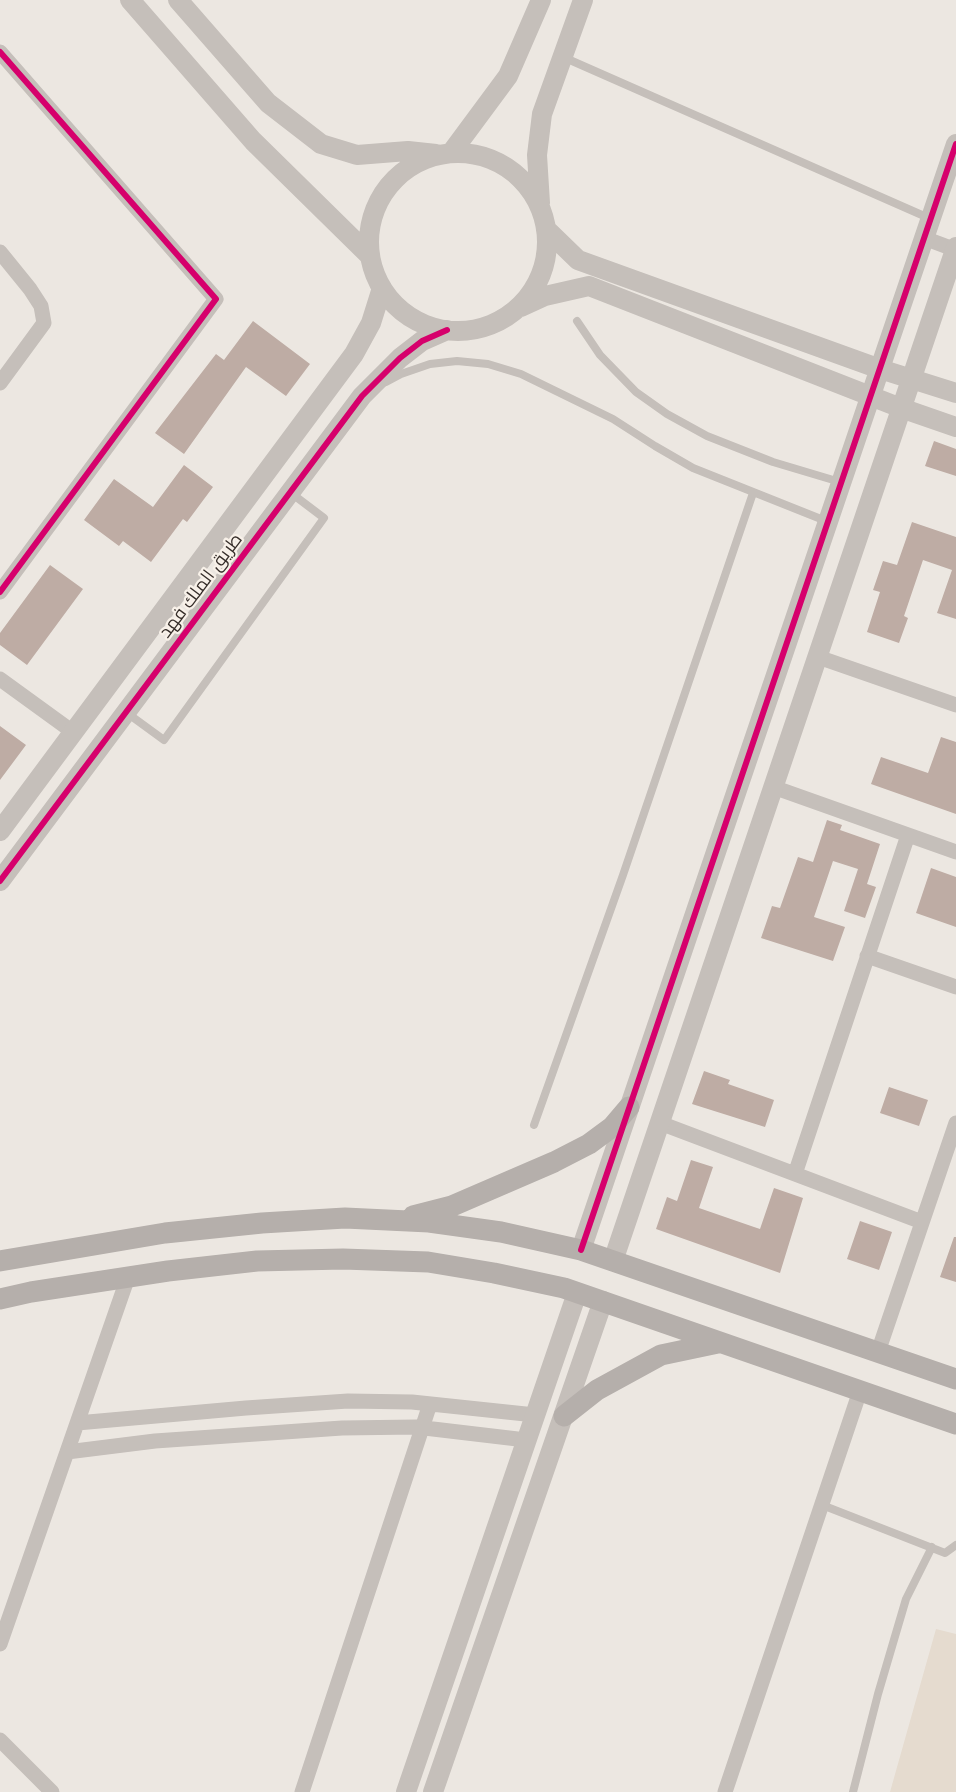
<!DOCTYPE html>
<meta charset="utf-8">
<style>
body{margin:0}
canvas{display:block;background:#ece7e1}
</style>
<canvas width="956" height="1792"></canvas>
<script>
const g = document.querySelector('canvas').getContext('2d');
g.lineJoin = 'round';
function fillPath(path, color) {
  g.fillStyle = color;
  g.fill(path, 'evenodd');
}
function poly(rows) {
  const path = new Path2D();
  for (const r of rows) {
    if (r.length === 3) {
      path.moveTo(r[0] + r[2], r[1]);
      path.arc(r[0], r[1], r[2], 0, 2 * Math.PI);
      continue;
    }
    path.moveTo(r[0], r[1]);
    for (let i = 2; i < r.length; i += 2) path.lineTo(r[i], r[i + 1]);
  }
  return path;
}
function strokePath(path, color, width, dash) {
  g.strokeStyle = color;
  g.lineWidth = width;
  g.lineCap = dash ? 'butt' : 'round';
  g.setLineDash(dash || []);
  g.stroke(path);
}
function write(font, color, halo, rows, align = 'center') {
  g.font = font + ' "Noto Sans",Cairo,sans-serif';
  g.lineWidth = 4.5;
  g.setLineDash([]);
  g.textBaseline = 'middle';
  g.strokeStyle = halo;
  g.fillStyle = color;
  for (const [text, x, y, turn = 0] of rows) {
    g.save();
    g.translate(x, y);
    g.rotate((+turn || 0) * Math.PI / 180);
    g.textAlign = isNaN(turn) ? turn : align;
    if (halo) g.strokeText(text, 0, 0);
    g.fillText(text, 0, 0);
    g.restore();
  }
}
fillPath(poly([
 [936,1629,956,1634,956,1792,890,1792]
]), '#e5dbcf');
fillPath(poly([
 [253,321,310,364,286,396,246,367,184,454,155,433,216,354,224,360],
 [934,441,956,449,956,476,925,466],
 [184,465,213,487,187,522,183,519,151,562,123,541,119,546,84,520,114,479,153,507],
 [912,522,956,537,956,619,937,613,952,570,923,560,904,616,908,618,899,643,867,632,880,592,873,590,883,561,897,565],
 [50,565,83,589,27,665,0,645,0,633],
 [0,726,26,745,0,780],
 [941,737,956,742,956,814,871,784,881,757,928,773],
 [827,820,842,825,840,830,880,844,867,884,876,887,865,918,844,911,858,869,833,861,814,917,845,927,833,961,761,938,772,906,780,908,798,857,813,862],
 [931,868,956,877,956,927,916,913],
 [704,1071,730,1080,728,1084,774,1100,765,1127,692,1104],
 [889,1087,928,1100,919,1126,880,1113],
 [691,1160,713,1167,699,1208,754,1227,760,1229,774,1188,803,1198,780,1273,656,1229,667,1197,677,1201],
 [860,1221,892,1232,879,1270,847,1259],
 [954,1237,956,1237,956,1282,940,1277]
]), '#beaca4');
strokePath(poly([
 [563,57,931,219],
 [577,321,600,355,636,392,667,414,707,436,773,462,840,482],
 [386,382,401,374,430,364,457,361,488,364,521,374,613,419,655,446,693,468,826,521],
 [127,713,164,740,324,518,291,493],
 [534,1125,623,875,753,493],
 [822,1505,945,1553,956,1545],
 [853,1792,878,1694,906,1599,932,1547]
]), '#c5bfba', 8);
strokePath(poly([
 [0,52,216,299,0,592],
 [924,238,956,250],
 [0,252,30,289,41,306,44,323,0,383],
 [818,657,956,705],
 [0,679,73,732],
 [773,787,956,852],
 [867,956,956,987],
 [660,1123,922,1222],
 [795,1174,908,835],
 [878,1352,956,1123],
 [77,1423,246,1408,348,1401,412,1402,535,1415],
 [67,1452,155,1441,342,1428,416,1427,526,1440],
 [0,1644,128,1277],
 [0,1740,52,1792],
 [302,1792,430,1404],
 [725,1792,860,1391]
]), '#c5bfba', 15);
strokePath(poly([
 [130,0,253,141,370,256],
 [178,0,268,103,321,144,357,155,408,151,436,154],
 [451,153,508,76,541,0],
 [458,242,89],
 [540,203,537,155,542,114,583,0],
 [546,229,578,260,880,369,956,393],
 [521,307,545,296,589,286,901,408,956,427],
 [0,831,354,354,371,323,382,288],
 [0,881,362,396,400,358,422,341,447,330],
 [581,1250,956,144],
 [613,1261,956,247],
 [406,1792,577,1293],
 [433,1792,603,1301]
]), '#c5bfba', 20);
strokePath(poly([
 [413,1216,452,1206,554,1162,589,1144,612,1127,629,1107],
 [0,1261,165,1233,262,1223,345,1218,429,1222,501,1232,581,1250,956,1379],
 [0,1299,31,1292,168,1271,257,1261,343,1259,428,1262,494,1273,564,1288,956,1424],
 [564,1416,597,1390,661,1355,718,1343]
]), '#b5afab', 21);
strokePath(poly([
 [0,52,216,299,0,592],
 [0,881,362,396,400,358,422,341,447,330],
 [581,1250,956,144]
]), '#d6006c', 6);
write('18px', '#352d29', '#f8f1e9', [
 ["طريق الملك فهد",201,586,-53]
]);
</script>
